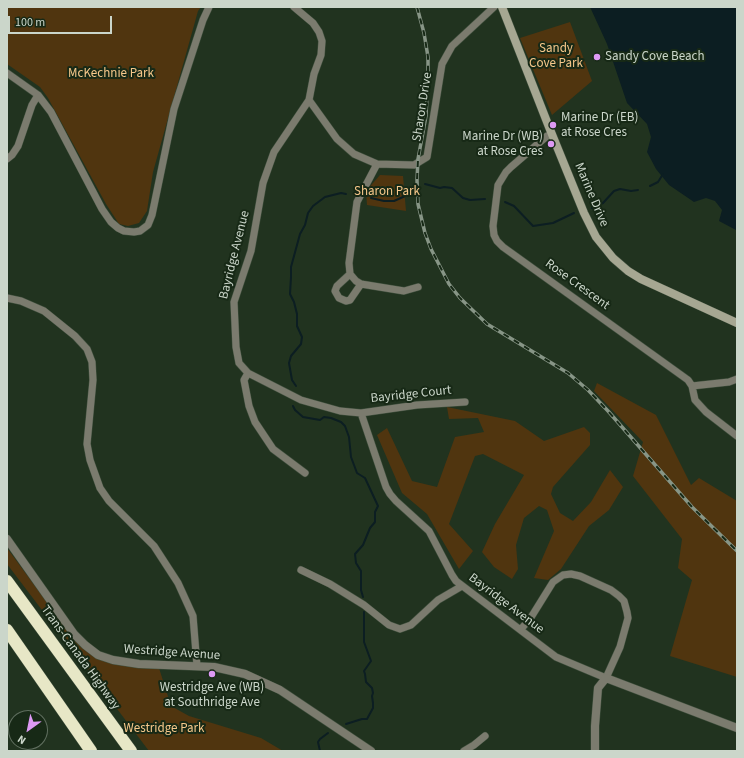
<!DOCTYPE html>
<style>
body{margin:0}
#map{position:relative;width:744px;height:758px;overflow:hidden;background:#21331f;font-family:"Source Sans 3",sans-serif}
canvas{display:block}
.frame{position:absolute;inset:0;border:8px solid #cbd6ca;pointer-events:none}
.north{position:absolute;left:8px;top:710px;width:40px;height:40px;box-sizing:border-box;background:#172916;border:1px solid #5f6e5e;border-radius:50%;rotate:213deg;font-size:11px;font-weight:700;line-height:16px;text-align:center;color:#cbd6ca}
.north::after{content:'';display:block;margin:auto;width:14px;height:18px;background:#dd99f4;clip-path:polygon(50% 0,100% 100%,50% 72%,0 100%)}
.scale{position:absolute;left:8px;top:16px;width:104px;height:18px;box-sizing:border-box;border:2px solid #cbd6ca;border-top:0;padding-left:5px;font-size:12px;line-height:14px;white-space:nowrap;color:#cbd6ca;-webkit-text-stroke:3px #172916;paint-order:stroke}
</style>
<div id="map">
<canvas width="744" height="758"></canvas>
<div class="frame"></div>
<div class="north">N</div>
<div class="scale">100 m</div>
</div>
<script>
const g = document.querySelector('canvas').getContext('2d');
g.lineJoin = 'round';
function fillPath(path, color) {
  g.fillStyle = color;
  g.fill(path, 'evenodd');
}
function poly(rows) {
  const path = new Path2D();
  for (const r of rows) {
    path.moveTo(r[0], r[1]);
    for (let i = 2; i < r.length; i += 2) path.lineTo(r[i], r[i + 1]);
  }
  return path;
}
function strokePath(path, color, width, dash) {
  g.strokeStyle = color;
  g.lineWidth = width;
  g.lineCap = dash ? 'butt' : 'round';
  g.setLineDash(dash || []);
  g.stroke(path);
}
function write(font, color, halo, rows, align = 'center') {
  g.font = font + ' "Source Sans 3",sans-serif';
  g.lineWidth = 4;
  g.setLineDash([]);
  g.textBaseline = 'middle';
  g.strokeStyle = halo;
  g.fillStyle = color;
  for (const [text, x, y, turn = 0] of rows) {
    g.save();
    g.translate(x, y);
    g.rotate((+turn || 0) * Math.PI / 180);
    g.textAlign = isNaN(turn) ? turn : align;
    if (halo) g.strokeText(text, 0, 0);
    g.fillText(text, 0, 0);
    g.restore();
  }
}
fillPath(poly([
 [7,7,201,7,198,11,153,172,147,211,139,223,128,226,119,224,106,204,48,98,40,87,7,64],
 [570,22,592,81,552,115,520,38],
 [380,175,403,176,406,211,367,205,366,191],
 [597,383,656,415,691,485,699,478,737,501,737,677,670,656,692,580,678,568,682,539,633,476,643,442,594,391],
 [447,407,515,421,544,441,584,427,590,433,590,445,553,487,551,494,560,513,573,521,591,502,610,470,623,487,609,510,589,526,561,569,548,580,534,578,554,531,547,510,539,506,524,518,516,545,518,569,512,579,494,567,482,552,495,524,524,475,483,454,475,456,449,524,473,551,459,569,427,514,402,493,377,435,387,428,412,481,437,487,455,437,484,432,478,418,449,419],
 [7,548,60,620,92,653,159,668,171,706,189,716,261,738,283,751,149,751,7,564]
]), '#50350f');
fillPath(poly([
 [590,7,737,7,736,230,719,221,722,210,715,201,706,198,694,202,669,185,656,169,647,152,651,137,647,124,627,103,607,44]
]), '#0c1e22');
strokePath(poly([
 [425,184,440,188,444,187,452,188,463,198,470,200,485,199],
 [650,186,658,182,663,174],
 [371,198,384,201,394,201,412,193],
 [505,202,514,206,533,226,553,223,574,213],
 [592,208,603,203,614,191,620,189,631,191,638,190],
 [296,386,292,380,289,363,291,356,301,344,302,337,297,326,297,314,294,302,290,294,291,277,291,267,300,234,305,225,308,213,313,206,325,197,341,193,346,194],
 [293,406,295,410,303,417,320,420,324,417,331,418,341,422,345,426,349,437,351,457,357,473,365,478,378,506,375,512,375,522,370,528,363,545,355,554,356,563,361,571,361,590,363,597],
 [346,724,362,719,367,719,373,708,373,703,372,696,373,693,372,688,366,682,365,674,364,671,371,661,364,642,364,612],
 [320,751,318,742,320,739,328,733]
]), '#0c1e22', 2);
const minor = poly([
 [294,7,313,23,319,32,322,41,321,55,314,74,309,100,274,152,263,183,251,251,234,302,236,347,239,363,248,373,301,400,340,411,361,413,386,487,390,494,396,501,429,531,452,575,456,581,556,657,606,678,620,647,628,618,627,612,624,601,619,596,611,590,580,576,571,574,563,575,553,582,530,619,521,629],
 [7,73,38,95,51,112,102,209,111,222,118,228,124,231,134,232,140,231,148,225,152,215,174,109,203,20,209,7],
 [309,100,337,139,354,154,377,164,414,165,427,157,442,64,452,46,494,7],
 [552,134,547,136,511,167,506,172,498,185,493,226,494,235,497,241,503,247,688,380,692,386,695,400,706,412,737,436],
 [7,159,12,155,18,146,32,105,38,95],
 [377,164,357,202,349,263,350,274,356,281,361,284,404,291,418,287],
 [350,274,337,286,335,291,339,298,346,301,350,300,361,284],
 [7,298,21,301,44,311,75,336,87,349,92,362,93,380,87,444,90,460,100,488,109,501,154,546,178,583,193,616,197,666],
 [248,373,244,380,249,406,255,422,273,449,305,473],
 [692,386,729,382,737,379],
 [361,413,417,405,465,402],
 [301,570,330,584,364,605,389,625,400,629,411,625,438,600,462,586],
 [464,751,474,745,485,736]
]);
const tertiary = poly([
 [7,539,74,634,85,645,98,655,113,660,139,664,214,667,245,674,280,690,371,751],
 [595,751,595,726,598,688,606,678,737,728]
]);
const secondary = poly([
 [502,7,549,127,584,213,596,237,613,258,628,271,641,279,737,323]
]);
const motorway = poly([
 [7,581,131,751],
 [7,630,91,751]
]);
strokePath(minor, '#40503e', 8);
strokePath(tertiary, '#40503e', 9);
strokePath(secondary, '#40503e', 9);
strokePath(motorway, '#40503e', 13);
strokePath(minor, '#7b7b6e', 7);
strokePath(tertiary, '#7b7b6e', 8);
strokePath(secondary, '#a6a792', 8);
strokePath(motorway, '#e7e7c6', 12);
const rail = poly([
 [417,7,424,33,428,57,428,76,426,116,418,159,417,180,418,204,425,233,431,249,449,284,460,298,487,324,568,373,588,390,608,411,692,507,737,551]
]);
strokePath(rail, '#879586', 3.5);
strokePath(rail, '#172916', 2, [6]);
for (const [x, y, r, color] of [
 [597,57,4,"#dd99f4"],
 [553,125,4,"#dd99f4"],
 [551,144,4,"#dd99f4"],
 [212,674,4,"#dd99f4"]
]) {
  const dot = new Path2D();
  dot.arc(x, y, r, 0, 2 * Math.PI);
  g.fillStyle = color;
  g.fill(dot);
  strokePath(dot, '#172916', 1.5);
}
write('13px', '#f7c88b', '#172916', [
 ["Sandy",556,49],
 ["Cove Park",556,64],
 ["McKechnie Park",111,74],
 ["Sharon Park",387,192],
 ["Westridge Park",164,729]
]);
write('13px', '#cbd6ca', '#172916', [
 ["Sandy Cove Beach",605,57],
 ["Marine Dr (EB)",561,118],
 ["at Rose Cres",561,133],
 ["Marine Dr (WB)",543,137,"right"],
 ["at Rose Cres",543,152,"right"],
 ["Westridge Ave (WB)",212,688,"center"],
 ["at Southridge Ave",212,703,"center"]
], 'left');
write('13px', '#cbd6ca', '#172916', [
 ["Sharon Drive",423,107,-81],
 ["Marine Drive",591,195,67],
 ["Bayridge Avenue",235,255,-76],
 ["Rose Crescent",577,285,36],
 ["Bayridge Court",411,395,-6],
 ["Bayridge Avenue",506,604,37],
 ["Westridge Avenue",172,653,4],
 ["Trans-Canada Highway",80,658,54]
]);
</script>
